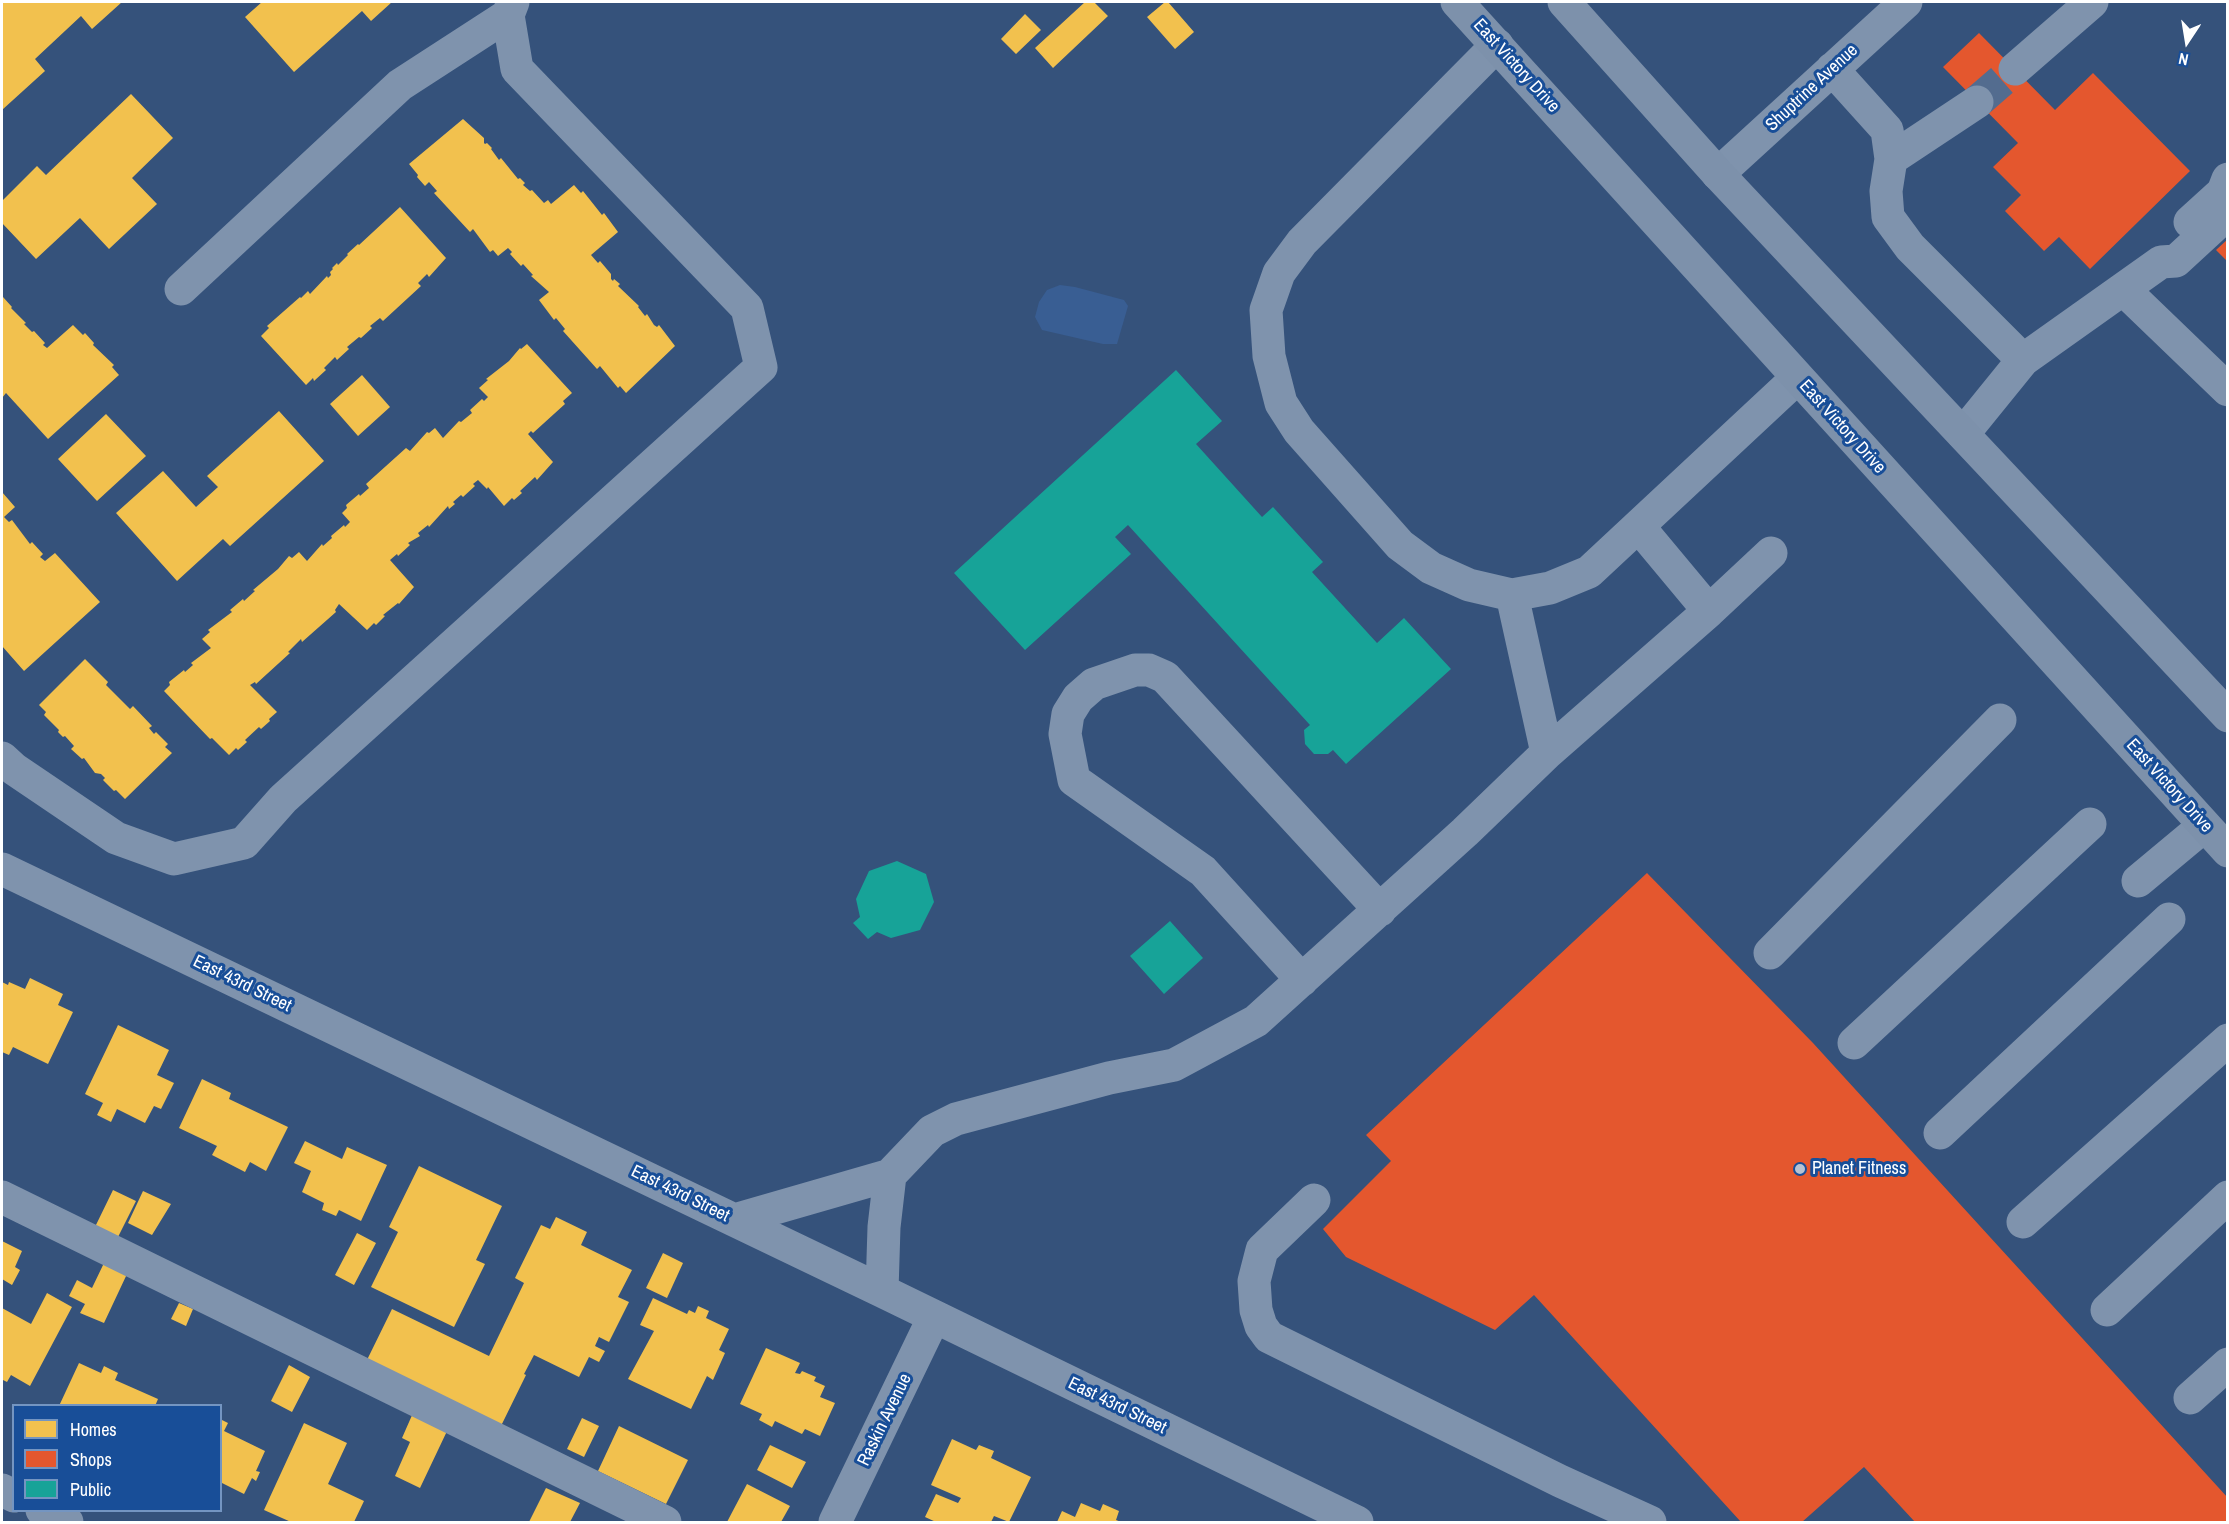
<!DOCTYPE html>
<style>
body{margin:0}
#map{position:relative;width:2229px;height:1524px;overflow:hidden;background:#35527b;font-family:"Archivo Narrow",sans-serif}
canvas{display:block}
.frame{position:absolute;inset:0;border:3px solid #fff;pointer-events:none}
.legend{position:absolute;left:12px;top:1404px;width:210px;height:108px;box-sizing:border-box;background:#184e98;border:2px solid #7495c1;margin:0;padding:8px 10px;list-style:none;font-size:18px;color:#fff}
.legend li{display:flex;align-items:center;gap:12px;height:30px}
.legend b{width:30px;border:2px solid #7495c1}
.north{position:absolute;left:2157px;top:12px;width:60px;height:60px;-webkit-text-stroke:4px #184e98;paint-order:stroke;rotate:192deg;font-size:16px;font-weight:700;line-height:24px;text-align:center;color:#fff}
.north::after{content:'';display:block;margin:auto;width:21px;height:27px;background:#fff;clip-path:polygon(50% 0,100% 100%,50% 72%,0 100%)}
</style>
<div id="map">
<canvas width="2229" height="1524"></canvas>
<div class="frame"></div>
<ul class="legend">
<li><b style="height:16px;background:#f2c14e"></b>Homes</li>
<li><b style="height:16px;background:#e4572e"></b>Shops</li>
<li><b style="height:16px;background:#17a398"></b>Public</li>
</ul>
<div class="north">N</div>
</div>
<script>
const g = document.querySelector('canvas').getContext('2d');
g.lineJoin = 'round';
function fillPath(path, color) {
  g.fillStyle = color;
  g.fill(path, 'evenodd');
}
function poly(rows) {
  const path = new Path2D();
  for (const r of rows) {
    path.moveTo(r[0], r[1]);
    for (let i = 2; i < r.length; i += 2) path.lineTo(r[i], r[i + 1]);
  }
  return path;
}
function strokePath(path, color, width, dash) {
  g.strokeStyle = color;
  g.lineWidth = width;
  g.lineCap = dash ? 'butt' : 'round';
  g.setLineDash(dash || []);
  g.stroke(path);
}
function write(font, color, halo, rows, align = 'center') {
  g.font = font + ' "Archivo Narrow",sans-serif';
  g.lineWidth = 6;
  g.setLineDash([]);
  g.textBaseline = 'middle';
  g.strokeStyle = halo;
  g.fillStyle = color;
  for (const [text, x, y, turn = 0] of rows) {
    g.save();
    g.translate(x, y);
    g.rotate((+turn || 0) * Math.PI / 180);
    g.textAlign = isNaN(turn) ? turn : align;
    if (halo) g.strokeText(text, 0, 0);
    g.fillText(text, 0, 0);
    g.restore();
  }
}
fillPath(poly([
 [1060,285,1075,287,1124,300,1128,306,1117,344,1103,344,1042,330,1035,317,1039,302,1047,290]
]), '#395e93');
fillPath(poly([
 [2,2,122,2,92,29,81,16,35,59,45,71,2,110],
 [262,2,392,2,371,21,362,11,294,72,245,17],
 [1085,2,1094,2,1108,16,1053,68,1035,48],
 [1165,2,1168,2,1194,32,1175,49,1147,17],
 [1025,14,1041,30,1016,54,1001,39],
 [131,94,173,138,132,178,157,204,109,249,80,218,36,259,2,223,2,201,37,166,46,175],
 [463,119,484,138,484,143,485,144,487,143,492,148,491,149,499,160,501,158,518,179,520,178,525,183,523,185,530,191,532,190,544,203,548,200,551,204,574,185,581,193,583,191,602,215,604,213,618,232,591,255,598,263,600,261,611,274,611,279,613,281,614,279,620,284,618,286,639,306,638,307,645,316,647,314,654,325,657,327,659,325,675,346,626,393,620,386,618,388,600,366,597,369,563,331,565,329,556,318,554,320,539,300,549,292,531,276,533,275,523,264,521,266,510,254,512,252,508,248,498,256,493,250,490,252,473,229,470,232,434,193,437,191,429,182,425,186,417,177,418,175,409,164],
 [400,207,446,258,429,277,427,274,418,283,421,286,383,321,380,318,370,326,372,328,361,338,359,337,347,347,349,349,337,360,335,357,324,368,326,370,314,381,313,378,306,385,261,336,269,328,267,326,300,297,301,298,308,291,310,294,327,276,328,278,331,275,330,272,333,269,332,268,337,263,338,265,348,255,347,254,358,244,359,245],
 [3,297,12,307,11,308,26,323,24,324,32,332,34,331,45,343,43,345,47,348,73,325,83,335,85,333,94,343,93,345,114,365,112,367,119,375,48,439,6,393,2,398],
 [527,344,572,393,563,401,565,404,533,433,531,431,528,434,553,462,537,480,535,477,520,491,522,493,514,500,512,498,504,506,488,487,487,489,478,480,473,484,475,486,463,497,461,495,453,502,455,504,449,509,448,506,429,527,428,525,418,533,420,536,408,543,410,545,398,556,397,554,390,560,414,587,399,604,398,603,383,615,385,616,376,625,374,623,367,630,339,604,335,610,336,612,302,642,301,639,288,652,290,653,256,684,255,682,250,685,277,712,269,719,270,721,261,729,259,727,245,740,247,742,238,750,236,748,229,755,212,738,210,739,164,691,170,685,169,682,184,670,185,672,193,665,191,663,211,648,202,639,210,632,208,630,232,612,230,610,243,599,244,601,255,591,253,590,278,569,289,556,292,558,299,552,307,561,322,544,323,546,332,538,331,536,344,525,345,527,350,522,342,513,347,508,346,505,359,494,360,496,369,488,366,484,406,448,410,451,427,432,429,433,435,428,443,438,459,421,461,422,472,413,470,410,482,399,484,401,488,397,479,388,488,380,486,379,509,361,520,348,521,349],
 [362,375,390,407,358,436,330,404],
 [279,411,324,461,230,546,223,539,177,581,116,513,163,471,196,507,218,487,207,476],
 [106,414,146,456,97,501,58,459],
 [2,492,15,507,4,517,9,522,12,520,30,544,32,542,43,554,40,557,45,561,55,553,100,602,24,671,2,646],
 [85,659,108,682,106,685,130,709,133,706,152,726,149,728,154,734,156,732,168,744,165,747,172,753,125,799,116,790,114,791,103,780,105,778,101,774,95,773,84,758,82,759,71,749,74,746,65,736,63,737,58,732,59,730,44,715,46,712,39,705],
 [30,978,63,994,58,1005,73,1012,48,1064,13,1047,9,1055,2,1052,2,982,8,985,9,982,25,989],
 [118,1025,169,1050,157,1075,174,1083,161,1109,154,1106,145,1123,117,1109,111,1122,97,1115,103,1103,85,1094],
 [202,1079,231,1093,229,1099,288,1127,266,1171,250,1162,245,1172,212,1155,217,1146,179,1128],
 [305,1141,342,1159,347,1147,387,1165,361,1221,339,1210,336,1216,322,1210,324,1203,302,1192,311,1171,294,1163],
 [419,1166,502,1206,476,1260,485,1264,454,1327,371,1287,398,1232,389,1227],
 [113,1190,136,1201,118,1237,95,1227],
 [143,1191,171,1204,152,1235,128,1223],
 [556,1217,587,1232,581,1245,632,1270,618,1297,629,1302,609,1342,599,1337,595,1346,605,1351,599,1362,589,1357,579,1377,534,1355,524,1374,526,1375,500,1428,366,1362,392,1309,489,1356,524,1283,515,1278,541,1225,550,1229],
 [357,1233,376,1243,354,1285,335,1275],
 [2,1241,22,1251,15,1267,20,1270,12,1285,2,1279],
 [663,1253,683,1263,667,1298,646,1288],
 [104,1263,127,1274,104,1323,80,1313,85,1304,69,1296,77,1280,92,1288],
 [47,1293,72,1307,30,1386,11,1375,7,1382,3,1380,2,1383,2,1308,31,1324],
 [653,1298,687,1314,689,1310,695,1313,698,1306,709,1311,706,1318,729,1329,719,1350,725,1353,713,1380,707,1376,691,1409,628,1379,654,1331,640,1325],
 [179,1303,193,1309,186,1326,171,1319],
 [766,1348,800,1363,795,1373,800,1374,802,1371,816,1377,814,1381,825,1386,820,1397,835,1403,820,1436,805,1429,802,1434,775,1421,772,1427,759,1420,762,1414,740,1404],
 [79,1363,101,1373,104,1366,118,1373,115,1380,158,1399,155,1406,59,1406],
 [289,1365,310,1377,292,1412,271,1401],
 [413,1413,448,1429,420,1488,395,1476,410,1442,402,1438],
 [582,1418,599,1426,584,1457,567,1449],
 [220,1419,228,1423,224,1431,265,1451,256,1471,260,1472,256,1481,252,1478,244,1494,220,1482],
 [304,1423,347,1443,328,1484,364,1501,354,1522,291,1522,264,1510],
 [619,1426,688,1460,666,1504,598,1471],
 [952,1439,976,1450,979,1445,994,1451,991,1458,1031,1477,1009,1522,994,1516,991,1522,936,1522,925,1517,936,1494,958,1503,961,1498,931,1485],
 [770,1445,806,1462,792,1488,757,1470],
 [747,1484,790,1506,781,1522,727,1522],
 [546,1488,580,1503,570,1522,529,1522],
 [1081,1503,1100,1511,1103,1504,1119,1511,1116,1520,1121,1522,1057,1522,1062,1511,1075,1517]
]), '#f2c14e');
fillPath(poly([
 [1979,33,2055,110,2093,73,2190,171,2090,269,2059,237,2044,251,2005,211,2021,195,1993,167,2018,143,1943,67],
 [2228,239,2228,262,2216,250],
 [1647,873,1813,1043,2228,1498,2228,1522,1915,1522,1864,1467,1802,1522,1741,1522,1534,1295,1495,1330,1346,1257,1323,1229,1391,1161,1366,1135]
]), '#e4572e');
fillPath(poly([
 [1176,370,1222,421,1196,444,1262,517,1273,507,1323,562,1312,572,1377,643,1404,618,1451,669,1346,764,1333,750,1328,754,1314,754,1305,744,1304,730,1310,725,1128,525,1115,537,1131,554,1025,650,954,573],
 [897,861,926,874,934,902,920,930,891,938,877,932,868,939,853,923,860,917,856,899,869,871],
 [1170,921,1203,958,1164,994,1130,956]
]), '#17a398');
strokePath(poly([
 [1977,102,2015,69]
]), '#536c8f', 33, [33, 16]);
strokePath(poly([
 [1497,45,1302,242,1279,273,1266,310,1269,356,1281,403,1299,431,1400,545,1431,568,1469,585,1512,595,1550,588,1589,572,1797,378],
 [1832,69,1887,130,1891,159,1886,191,1888,217,1910,247,2023,360],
 [2015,69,2092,2],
 [1891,159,1977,102],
 [1718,174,1906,2],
 [2190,222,2223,192,2228,179],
 [181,289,400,85,508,15],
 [2123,289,2228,390],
 [1963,434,2023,360,2161,262,2176,261,2228,213],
 [1639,527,1709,611],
 [1512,595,1547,753],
 [2,758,14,769,116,838,174,859,244,843,283,799,761,367,747,308,517,69,508,15,513,2],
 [2,869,882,1291,1357,1522],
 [2138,881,2204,826],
 [1770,953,2000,720],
 [1302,980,1203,871,1074,780,1065,734,1068,714,1078,698,1094,684,1135,670,1149,670,1165,677,1380,910],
 [1854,1043,2090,824],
 [1940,1133,2169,919],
 [2,1197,665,1522],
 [1314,1200,1262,1250,1254,1281,1256,1310,1261,1326,1269,1337,1560,1481,1650,1522],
 [734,1220,890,1175,932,1131,956,1119,1109,1078,1174,1065,1256,1021,1465,832,1547,753,1709,611,1771,553],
 [2023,1222,2228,1040],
 [882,1291,884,1227,890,1175],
 [2107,1310,2228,1197],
 [2190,1398,2228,1364],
 [2,1490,14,1496],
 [42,1510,67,1522],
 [835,1522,934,1317]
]), '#7f93ad', 33);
strokePath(poly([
 [1457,2,2228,851],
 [1564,2,1718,174,2228,716]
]), '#7d91ab', 33);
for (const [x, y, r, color] of [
 [1800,1169,6,"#b8c2d1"]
]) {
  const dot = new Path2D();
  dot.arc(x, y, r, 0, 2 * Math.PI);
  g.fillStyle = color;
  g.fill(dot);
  strokePath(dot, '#184e98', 2);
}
write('18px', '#fff', '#184e98', [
 ["East Victory Drive",1516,66,48],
 ["Shuptrine Avenue",1812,88,-43],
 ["East Victory Drive",1842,427,48],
 ["East Victory Drive",2169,786,48],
 ["East 43rd Street",242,984,26],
 ["East 43rd Street",680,1194,26],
 ["East 43rd Street",1117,1406,26],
 ["Raskin Avenue",885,1420,-64]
]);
write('18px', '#fff', '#184e98', [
 ["Planet Fitness",1812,1169]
], 'left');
</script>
